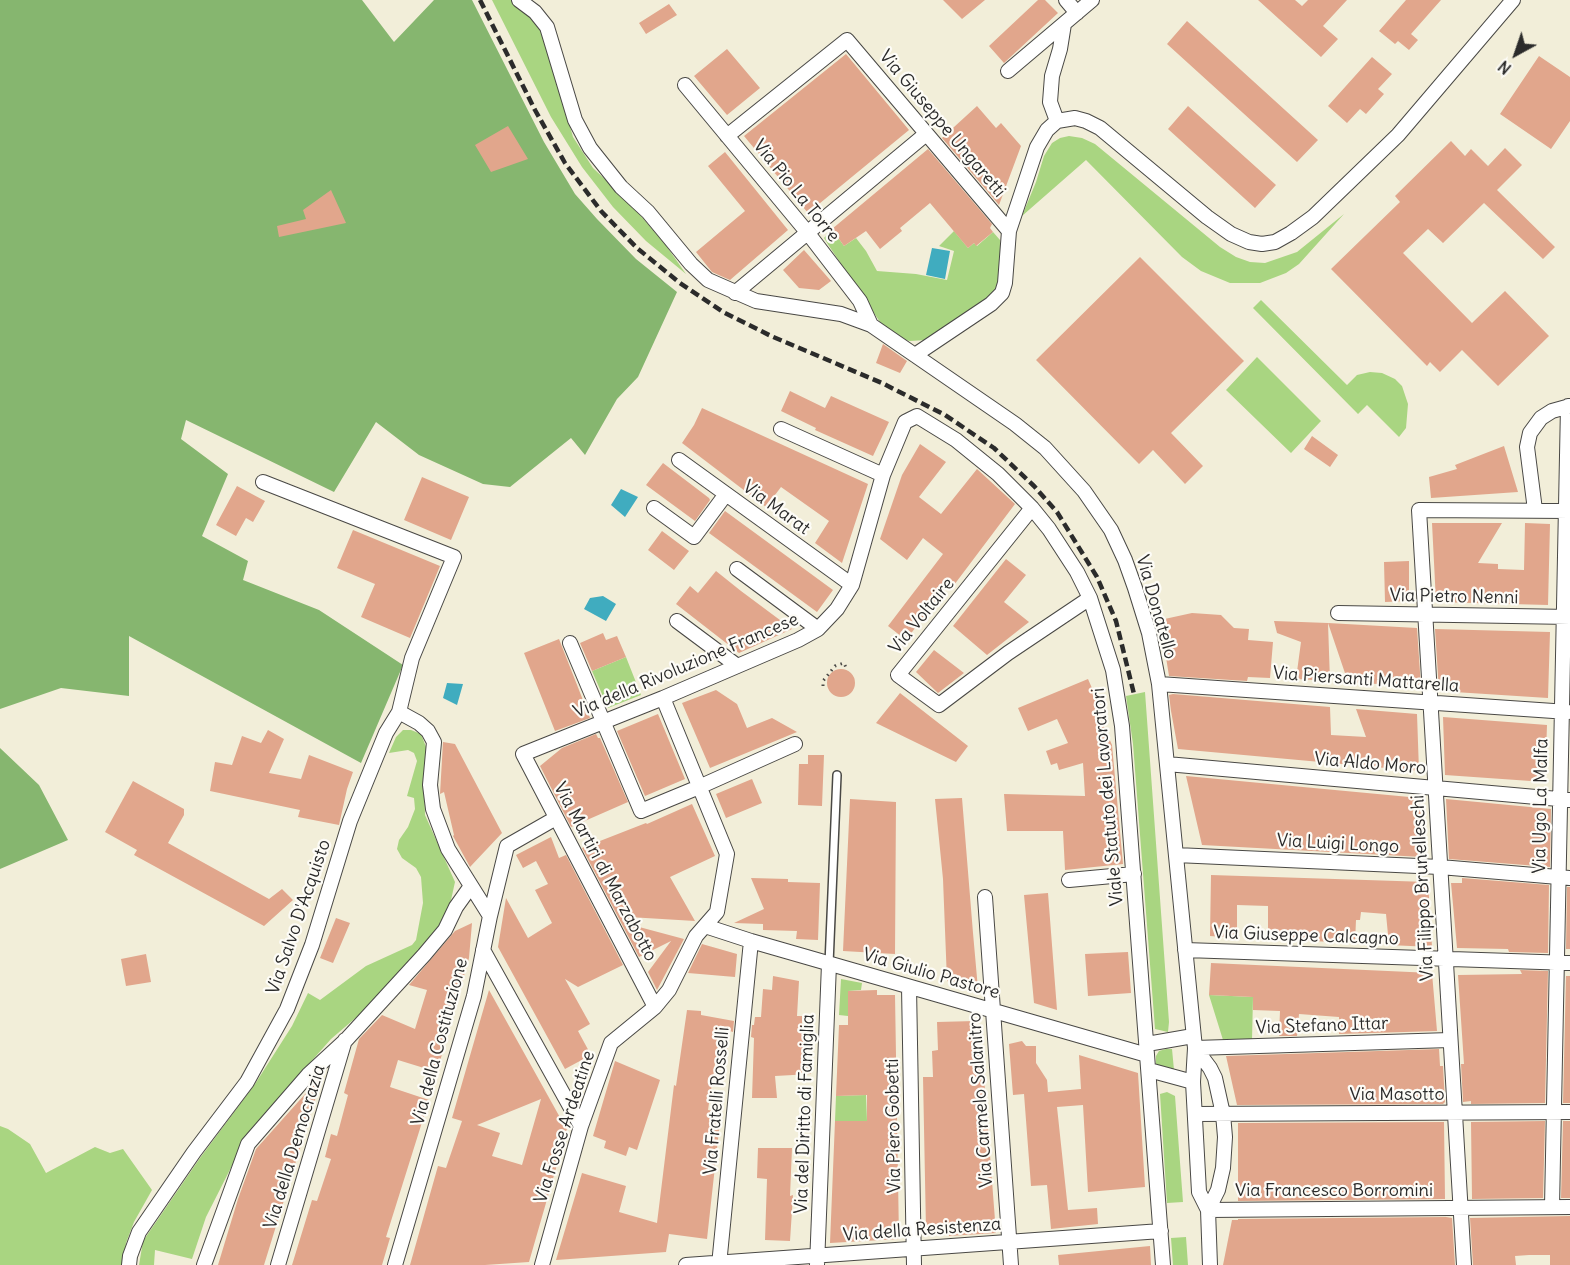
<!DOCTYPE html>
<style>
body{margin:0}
#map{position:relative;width:1570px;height:1265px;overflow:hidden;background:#f2eed9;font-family:Delius,sans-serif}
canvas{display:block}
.north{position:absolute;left:1486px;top:24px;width:60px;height:60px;-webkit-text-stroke:4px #fdfcf7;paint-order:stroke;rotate:220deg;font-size:16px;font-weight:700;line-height:24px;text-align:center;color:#2b2b2b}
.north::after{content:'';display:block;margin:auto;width:21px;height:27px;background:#2b2b2b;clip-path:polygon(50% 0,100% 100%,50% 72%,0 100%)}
</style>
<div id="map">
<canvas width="1570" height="1265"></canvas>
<div class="north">N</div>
</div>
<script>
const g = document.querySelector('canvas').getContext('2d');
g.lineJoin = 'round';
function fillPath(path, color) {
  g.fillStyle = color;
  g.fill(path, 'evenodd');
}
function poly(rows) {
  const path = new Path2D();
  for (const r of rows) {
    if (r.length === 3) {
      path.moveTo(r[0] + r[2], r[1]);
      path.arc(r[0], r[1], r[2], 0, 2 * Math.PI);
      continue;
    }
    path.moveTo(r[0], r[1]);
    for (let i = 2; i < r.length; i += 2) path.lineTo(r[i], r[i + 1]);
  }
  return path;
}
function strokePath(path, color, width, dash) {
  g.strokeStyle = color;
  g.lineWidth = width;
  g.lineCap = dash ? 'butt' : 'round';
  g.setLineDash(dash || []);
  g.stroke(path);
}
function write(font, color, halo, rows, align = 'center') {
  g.font = font + ' Delius,sans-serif';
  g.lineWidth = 4.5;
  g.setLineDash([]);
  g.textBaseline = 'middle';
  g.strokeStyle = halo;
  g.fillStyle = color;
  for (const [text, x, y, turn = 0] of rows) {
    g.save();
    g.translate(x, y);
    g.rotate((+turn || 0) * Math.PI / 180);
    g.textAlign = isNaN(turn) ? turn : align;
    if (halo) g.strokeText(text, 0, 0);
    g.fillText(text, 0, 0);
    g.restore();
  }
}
fillPath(poly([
 [492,0,511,0,533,16,542,28,573,137,593,168,629,202,665,244,686,274,646,241,613,207,582,167,551,117],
 [1069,136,1082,138,1095,144,1220,247,1236,257,1250,262,1265,263,1297,252,1344,214,1299,264,1286,273,1260,283,1230,283,1201,271,1182,257,1086,160,1022,216,1036,182,1044,156,1052,143,1060,138],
 [832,229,844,246,856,238,866,251,877,271,916,274,947,280,954,251,939,246,954,231,968,248,974,243,977,246,993,232,1000,240,1002,253,998,285,989,299,937,335,926,340,910,341,899,339,882,325,829,246,824,238],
 [1261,300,1347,385,1357,375,1370,372,1382,373,1395,379,1402,386,1408,404,1406,428,1399,437,1367,405,1358,414,1253,308],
 [1257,357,1321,421,1291,453,1226,390],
 [626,657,641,695,608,708,592,671],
 [1145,692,1169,1022,1168,1032,1155,1029,1133,744,1126,696],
 [403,730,411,730,421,734,428,752,424,779,425,815,455,882,449,909,439,928,387,991,331,1039,249,1132,206,1217,192,1259,155,1250,154,1265,139,1265,143,1241,200,1158,255,1084,292,1026,308,993,320,1000,366,966,412,945,416,940,423,903,421,877,416,868,402,858,397,849,399,840,408,827,415,809,414,798,407,796,417,761,414,753,408,750,389,753,396,737],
 [841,979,862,983,861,990,848,991,848,1016,839,1015],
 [1209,995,1253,997,1252,1040,1223,1040],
 [1166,1049,1172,1049,1174,1070,1156,1067,1156,1056,1159,1051],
 [1167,1092,1175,1096,1183,1202,1167,1203,1160,1094],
 [866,1095,867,1121,835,1121,836,1096],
 [0,1126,8,1129,30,1144,46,1173,95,1147,110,1153,123,1149,152,1190,134,1222,126,1243,124,1265,0,1265],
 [1186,1237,1188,1265,1173,1265,1171,1238]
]), '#a9d581');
fillPath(poly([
 [0,0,362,0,394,42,434,0,472,0,544,142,575,194,597,219,636,259,677,292,638,377,617,399,585,455,571,438,510,487,483,484,419,455,376,422,334,492,186,420,181,439,228,474,202,536,248,561,243,580,319,610,403,665,361,763,129,636,129,696,61,688,0,709],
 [0,748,39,785,68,840,0,869]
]), '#86b66f');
fillPath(poly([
 [932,248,950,251,945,279,926,275],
 [621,489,638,497,625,517,611,505],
 [603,596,616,604,606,621,584,609,590,598],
 [447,683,463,684,457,705,443,698]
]), '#40acbf');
fillPath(poly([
 [943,0,985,0,962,19],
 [1038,0,1045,0,1058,13,1004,63,989,46],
 [1258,0,1295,0,1302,6,1308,0,1347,0,1323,26,1338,39,1321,57],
 [1406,0,1441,0,1411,34,1418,40,1409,50,1398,41,1395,44,1379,31],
 [669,4,677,15,646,34,639,23],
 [1187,21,1318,140,1297,162,1167,44],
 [727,49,760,88,727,115,694,76],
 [846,54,909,130,808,213,744,136],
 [1539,56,1570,77,1570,121,1551,149,1500,114],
 [1372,57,1392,74,1378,89,1384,94,1366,114,1360,109,1347,123,1328,106],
 [977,106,996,128,1001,123,1021,146,999,205,942,138],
 [1188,106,1276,185,1255,208,1168,129],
 [508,126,528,159,491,172,475,145],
 [1451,141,1465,156,1471,149,1488,166,1505,148,1522,165,1497,190,1555,247,1543,259,1484,203,1443,243,1428,229,1403,253,1472,323,1505,291,1549,336,1498,386,1462,350,1440,372,1430,362,1427,366,1331,269,1400,202,1395,196],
 [928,149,992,224,990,228,993,232,976,246,974,243,968,248,930,203,900,228,902,231,880,249,866,231,844,246,832,229],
 [725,152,788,230,730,280,712,272,696,252,745,211,708,166],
 [331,190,346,223,279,237,277,226,306,219,303,210],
 [804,250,831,281,819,290,799,288,783,270],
 [1140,257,1244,361,1171,433,1203,466,1185,484,1153,450,1139,464,1036,360],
 [883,344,907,361,900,373,876,363],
 [790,391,825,408,831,396,889,422,873,456,815,430,816,428,781,411],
 [702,408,868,484,842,563,815,543,829,521,781,487,766,507,682,443,694,425],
 [1312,436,1338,455,1330,467,1304,449],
 [920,444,946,462,919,497,941,514,977,469,1015,504,951,589,947,586,906,640,888,626,943,554,923,538,907,560,880,539,902,475],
 [1504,446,1518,492,1431,498,1429,477,1457,469,1455,465],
 [663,463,709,498,710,500,695,521,646,485],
 [422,477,469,497,451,540,404,520],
 [237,486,265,501,253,522,246,518,236,536,216,525],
 [725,511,833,590,817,612,709,533],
 [1432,523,1502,523,1478,563,1498,564,1498,569,1524,570,1525,523,1550,524,1548,605,1436,602],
 [353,530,440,566,410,638,361,617,375,584,337,568],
 [662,531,689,551,674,570,648,550],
 [1006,559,1026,575,1004,602,1029,622,987,655,953,626],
 [1409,561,1409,601,1385,602,1384,562],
 [716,571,741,591,792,629,739,653,676,604,690,586,698,593],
 [1192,613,1221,615,1234,628,1249,629,1248,640,1273,642,1270,678,1248,677,1247,681,1169,676,1160,620],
 [1274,621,1328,623,1330,681,1296,679,1301,642,1277,633],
 [1328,623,1417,628,1421,687,1348,682],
 [1435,629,1550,632,1548,698,1439,691],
 [603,633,606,640,617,636,626,657,592,671,580,643],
 [559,639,590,718,555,731,524,653],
 [934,650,964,673,938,693,916,672],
 [841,683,14],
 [1088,679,1098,702,1094,704,1112,745,1123,864,1065,870,1063,831,1007,831,1004,794,1085,796,1083,763,1059,770,1057,763,1051,765,1046,751,1068,743,1057,719,1028,731,1018,708],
 [716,690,737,704,747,728,772,718,797,732,710,768,682,703],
 [900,693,968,746,956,762,876,723],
 [1173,694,1330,707,1331,735,1366,737,1356,709,1417,714,1419,771,1178,749,1171,711,1169,695],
 [658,714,685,779,645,796,617,731],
 [1443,717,1547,725,1545,782,1445,775],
 [268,730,284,739,269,773,301,779,309,755,353,772,347,789,339,825,298,817,300,810,210,791,215,762,232,765,242,736,261,743],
 [596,734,598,738,600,738,628,802,571,827,540,766,562,748],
 [443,742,455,744,502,833,470,867,453,836,454,835,444,792,440,794],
 [808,755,824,755,822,806,798,805,799,764,808,764],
 [1186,776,1420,798,1422,857,1202,845],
 [752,779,762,803,726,818,716,794],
 [133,781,184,809,184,815,168,843,269,899,282,889,293,900,264,926,134,855,137,850,105,832],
 [962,798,973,933,978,989,947,981,943,879,935,799],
 [850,799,896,802,895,954,843,951],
 [1446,799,1551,809,1550,867,1449,859],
 [692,804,715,856,670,877,695,921,629,917,628,924,684,939,657,990,648,972,671,941,639,957,582,848,646,823,647,824],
 [551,837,559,858,566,855,623,965,578,987,565,979,590,1024,578,1031,591,1055,565,1069,498,947,506,898,528,938,552,923,535,890,548,884,536,861,523,868,516,855],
 [1211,875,1428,882,1432,947,1389,945,1386,914,1361,912,1360,920,1356,920,1355,943,1268,939,1268,906,1237,905,1237,938,1210,936],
 [751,878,788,879,788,882,820,883,818,940,796,939,797,931,763,930,763,924,734,923,764,909],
 [1462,878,1549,885,1548,953,1509,952,1508,949,1457,948,1451,883,1462,883],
 [1567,887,1570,887,1570,949,1566,949],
 [1048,893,1057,1010,1034,1003,1024,895],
 [336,918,350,923,333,963,320,958],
 [472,923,469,958,437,1072,398,1060,390,1087,429,1100,386,1237,390,1238,382,1265,292,1265,312,1200,317,1201,331,1159,325,1157,331,1134,337,1136,348,1095,344,1093,359,1039,382,1015,415,1029,427,990,409,985,455,931],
 [702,944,737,954,735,977,688,973],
 [1128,952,1131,993,1088,996,1085,954],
 [146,954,151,982,126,986,121,959],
 [1211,963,1432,973,1437,1031,1339,1034,1339,1017,1299,1014,1297,1036,1279,1036,1280,1011,1253,1010,1253,997,1209,995],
 [1520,970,1548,971,1545,1103,1471,1104,1471,1101,1463,1102,1461,1064,1464,1064,1458,975,1522,974],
 [773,976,799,981,797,1016,802,1016,802,1029,807,1032,807,1049,811,1049,811,1074,775,1076,777,1098,752,1098,754,1038,751,1037,752,1025,754,1025,755,1017,761,1017,763,989,772,990],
 [1566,976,1570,976,1570,1103,1563,1103],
 [489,990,567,1130,529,1262,485,1265,410,1265,438,1166,446,1168,462,1121,452,1118],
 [541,1099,522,1165,492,1156,500,1133,477,1125],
 [877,990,877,995,895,995,899,1239,830,1243,835,1121,867,1121,867,1095,836,1096,839,1025,848,1025,848,991],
 [687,1010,701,1011,701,1015,734,1021,733,1032,730,1031,726,1058,716,1057,708,1110,721,1112,707,1239,669,1234,666,1252,556,1260,582,1173,626,1186,619,1212,657,1223,674,1085,676,1086],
 [975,1021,978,1051,982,1051,996,1233,949,1236,949,1229,926,1230,923,1077,933,1077,932,1051,938,1050,937,1022],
 [1022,1041,1026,1046,1036,1046,1036,1063,1047,1080,1048,1092,1081,1089,1079,1055,1138,1073,1145,1187,1088,1192,1083,1105,1057,1107,1068,1210,1097,1208,1098,1224,1051,1229,1047,1185,1031,1186,1024,1094,1013,1095,1009,1044],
 [1439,1049,1440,1066,1443,1066,1445,1102,1443,1104,1237,1105,1226,1056],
 [615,1061,660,1080,637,1150,629,1147,626,1156,604,1148,606,1141,593,1136],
 [323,1074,264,1265,218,1265,238,1199,256,1149],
 [1545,1121,1543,1198,1472,1199,1471,1122],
 [1563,1121,1570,1121,1570,1198,1561,1198],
 [1444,1122,1445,1199,1238,1201,1238,1123],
 [758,1148,792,1148,790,1196,793,1195,790,1241,765,1240,767,1179,757,1178],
 [1570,1216,1570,1265,1550,1265,1550,1255,1529,1255,1515,1256,1516,1265,1473,1265,1470,1218],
 [1446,1217,1452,1218,1455,1265,1223,1265,1232,1220,1238,1220,1238,1219],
 [1150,1246,1151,1265,1059,1265,1058,1255]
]), '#e1a68c');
const service = poly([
 [829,964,837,775]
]);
const minor = poly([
 [519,0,535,12,547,27,575,120,590,148,621,187,648,212,691,264,708,280,756,301,841,314,871,325,1015,424,1045,448,1084,491,1111,530,1125,560,1135,588,1149,633,1159,684,1195,1048,1193,1082,1199,1192,1208,1210,1210,1265],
 [1066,0,1077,13],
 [1008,71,1092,0],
 [685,85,807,232,860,301,871,325],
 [1057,121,1075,118,1086,121,1100,128,1207,217,1231,234,1249,242,1262,244,1275,242,1291,233,1313,217,1398,135,1513,0],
 [1057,121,1050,102,1052,76,1060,49,1064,24],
 [727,136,847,40,1009,231],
 [735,293,926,134],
 [915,355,991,304,1002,293,1005,283,1009,231,1037,147,1047,130,1057,121],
 [781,429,883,475],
 [679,460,852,585],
 [654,508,694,537,726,494],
 [1032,508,898,675,939,705,1008,653,1090,598],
 [1535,510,1527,447,1530,433,1541,418,1552,411,1570,406],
 [737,569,818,629],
 [1338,613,1570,617],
 [677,621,736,665],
 [570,643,641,811,699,787,795,744],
 [1159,684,1568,712],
 [399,712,419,723,428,731,434,742,430,785,433,809,448,849,490,916],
 [1167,764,1570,800],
 [1176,855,1440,867,1570,878],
 [1069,880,1134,874],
 [985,897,1011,1265],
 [705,926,751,941,1147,1055],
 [483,950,581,1126],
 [1185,950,1570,963],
 [909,987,914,1265],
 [655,1007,523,754,663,698,798,640,818,629,837,609,852,585,883,475,905,422,917,416,956,440,998,474,1032,508,1049,529,1077,572,1090,598,1113,670,1122,726,1163,1265],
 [1147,1044,1193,1036],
 [1195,1048,1450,1040],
 [1195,1048,1210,1068,1215,1078,1223,1114,1225,1137,1223,1168,1218,1190,1208,1210],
 [1149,1070,1193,1082],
 [1195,1114,1570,1112],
 [1552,1207,1568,406],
 [1208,1210,1570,1207],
 [129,1265,130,1256,139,1232,194,1152,247,1082,287,1009,312,945,350,821,386,733,399,712,412,658,454,557,263,482],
 [204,1265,248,1144,308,1075,346,1040,424,955,445,930,456,907,471,886],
 [278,1265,345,1040],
 [395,1265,474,996,490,916,507,846,556,818],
 [542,1265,581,1126,611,1043,655,1007,669,990,696,936,717,912,727,854,663,698],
 [686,1265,1161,1231],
 [719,1265,751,941],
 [817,1265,829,964],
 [1464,1265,1419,510,1570,511]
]);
strokePath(service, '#494845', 10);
strokePath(minor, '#494845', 16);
strokePath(poly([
 [823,686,823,681,835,666,844,663,847,670]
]), '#494845', 3, [1.5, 4.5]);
strokePath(service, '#fff', 7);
strokePath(minor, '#fff', 14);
strokePath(poly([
 [480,0,535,110,565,163,601,211,637,248,680,283,723,312,771,336,882,383,945,415,994,448,1034,486,1057,512,1097,577,1116,621,1134,694]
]), '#2b2b2b', 4.5, [9, 4.5]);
write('18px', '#2b2b2b', '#fdfcf7', [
 ["Via Giuseppe Ungaretti",942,124,50],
 ["Via Pio La Torre",796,191,51],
 ["Via Marat",776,508,36],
 ["Via Pietro Nenni",1454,597,1],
 ["Via Donatello",1156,607,74],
 ["Via Voltaire",922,616,-51],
 ["Via della Rivoluzione Francese",686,666,-23],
 ["Via Piersanti Mattarella",1366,680,4],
 ["Via Aldo Moro",1370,764,5],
 ["Viale Statuto dei Lavoratori",1108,797,-95],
 ["Via Ugo La Malfa",1541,806,-89],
 ["Via Luigi Longo",1338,844,3],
 ["Via Martiri di Marzabotto",605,872,62],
 ["Via Filippo Brunelleschi",1423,888,-93],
 ["Via Salvo D'Acquisto",299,917,-71],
 ["Via Giuseppe Calcagno",1306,936,2],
 ["Via Giulio Pastore",931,974,16],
 ["Via Stefano Ittar",1322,1026,-2],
 ["Via della Costituzione",440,1042,-75],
 ["Via Masotto",1397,1095],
 ["Via Carmelo Salanitro",981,1100,-94],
 ["Via Fratelli Rosselli",717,1101,-85],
 ["Via del Diritto di Famiglia",805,1114,-88],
 ["Via Piero Gobetti",894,1126,-91],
 ["Via Fosse Ardeatine",565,1127,-72],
 ["Via della Democrazia",295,1147,-73],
 ["Via Francesco Borromini",1334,1191],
 ["Via della Resistenza",922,1230,-4]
]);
</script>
